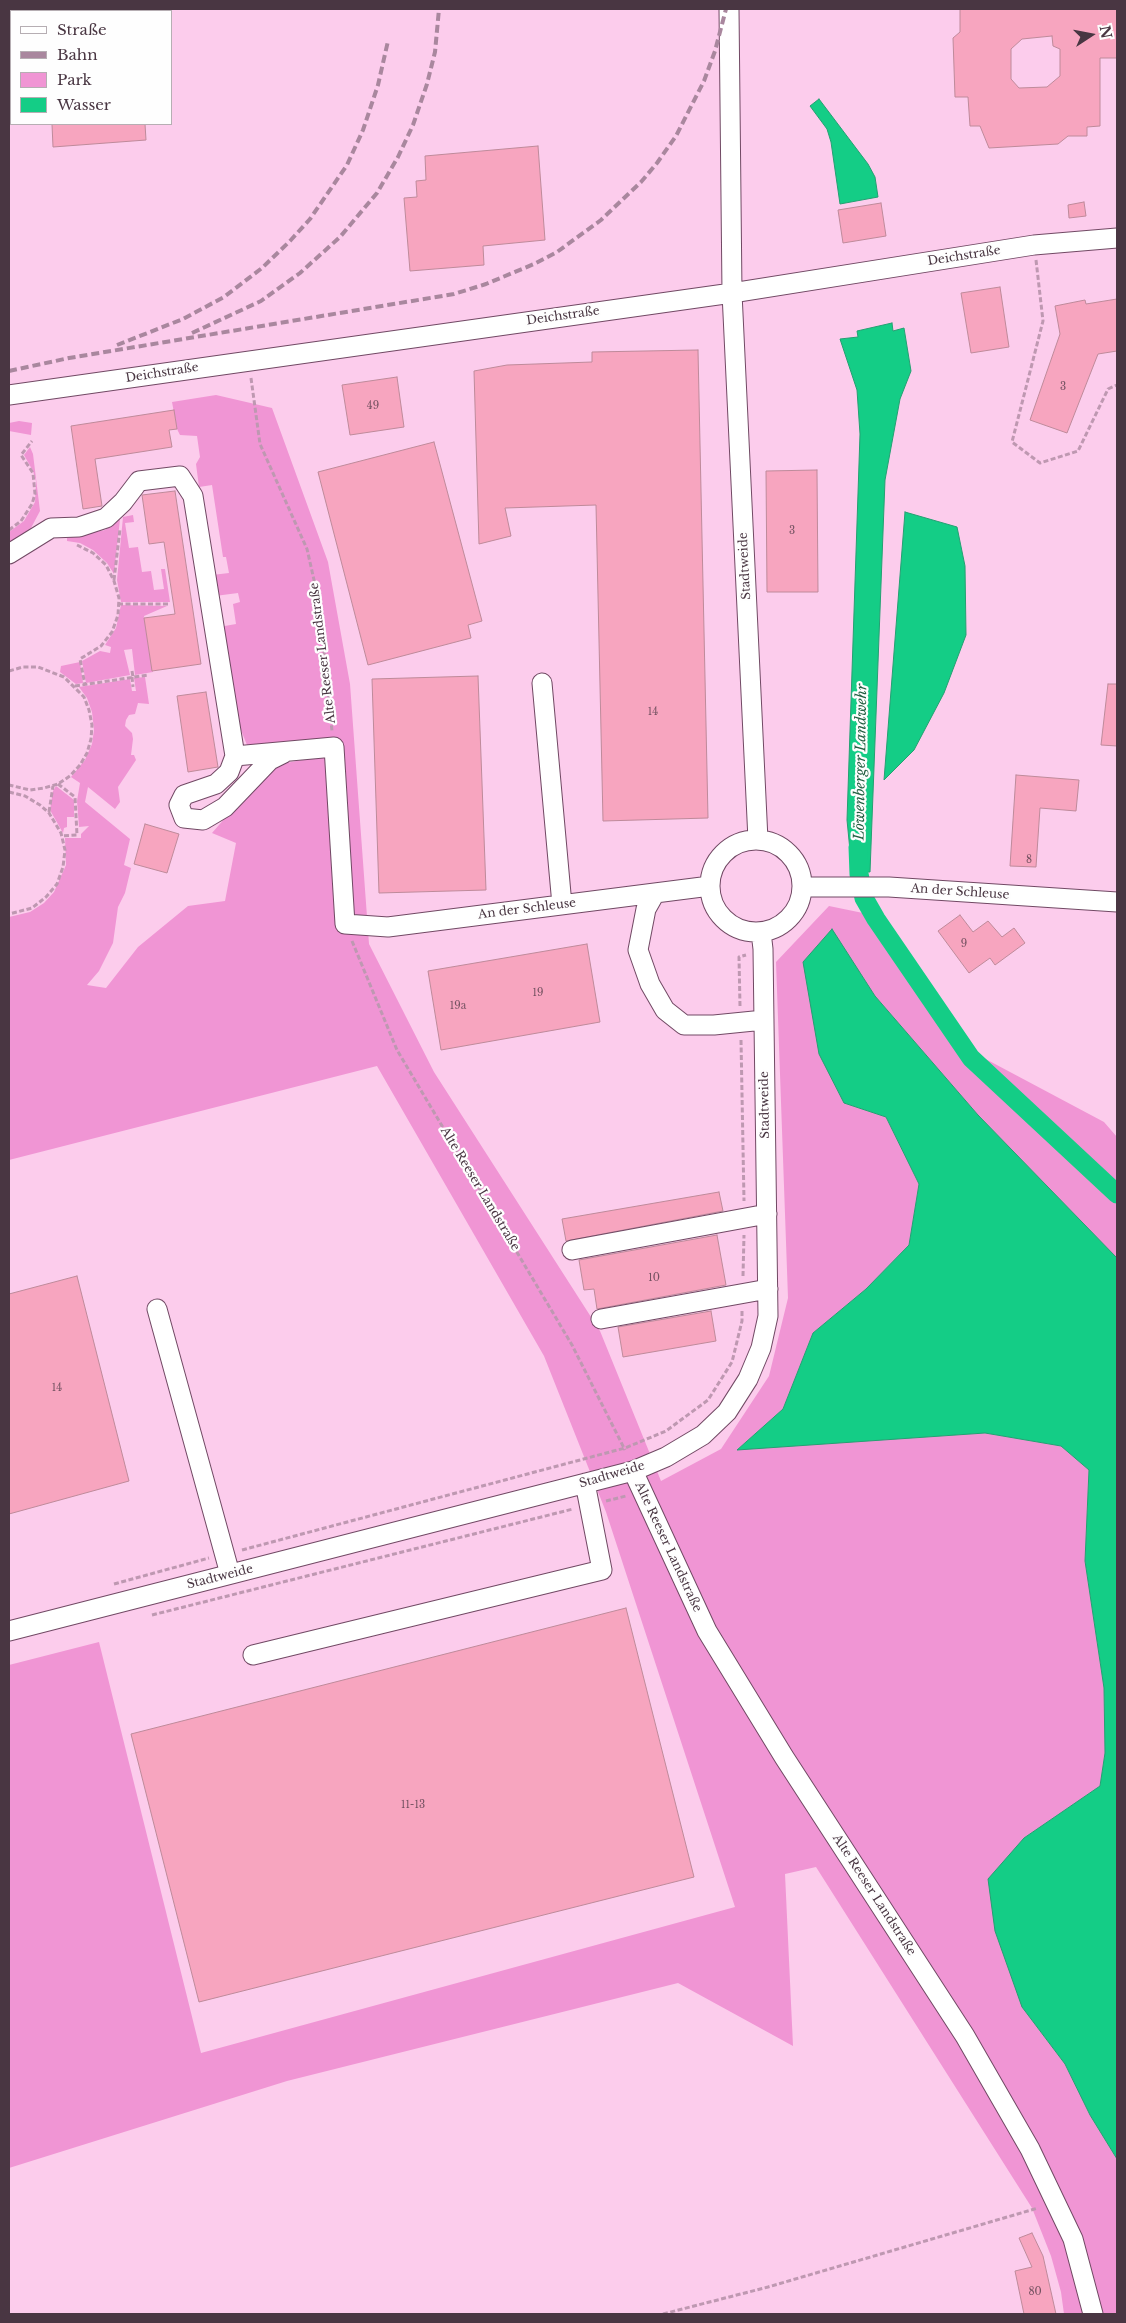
<!DOCTYPE html>
<meta charset="utf-8">
<style>
body{margin:0}
#map{position:relative;width:1126px;height:2323px;overflow:hidden;background:#fcccec;font-family:"Libre Baskerville",serif}
canvas{display:block}
.frame{position:absolute;inset:0;border:10px solid #493642;pointer-events:none}
.legend{position:absolute;left:10px;top:10px;width:162px;height:115px;box-sizing:border-box;background:#fefefe;border:1px solid #b6aeb3;margin:0;padding:6px 9px;list-style:none;font-size:15px;color:#493642}
.legend li{display:flex;align-items:center;gap:10px;height:25px}
.legend b{width:25px;border:1px solid #b6aeb3}
.north{position:absolute;left:1066px;top:10px;width:50px;height:50px;-webkit-text-stroke:4px #fefefe;paint-order:stroke;rotate:79deg;font-size:14px;font-weight:700;line-height:20px;text-align:center;color:#493642}
.north::after{content:'';display:block;margin:auto;width:18px;height:22px;background:#493642;clip-path:polygon(50% 0,100% 100%,50% 72%,0 100%)}
</style>
<div id="map">
<canvas width="1126" height="2323"></canvas>
<div class="frame"></div>
<ul class="legend">
<li><b style="height:6px;background:#fff"></b>Straße</li>
<li><b style="height:6px;background:#a9879e"></b>Bahn</li>
<li><b style="height:14px;background:#f095d4"></b>Park</li>
<li><b style="height:14px;background:#14cd86"></b>Wasser</li>
</ul>
<div class="north">N</div>
</div>
<script>
const g = document.querySelector('canvas').getContext('2d');
g.lineJoin = 'round';
function fillPath(path, color) {
  g.fillStyle = color;
  g.fill(path, 'evenodd');
}
function poly(rows) {
  const path = new Path2D();
  for (const r of rows) {
    if (r.length === 3) {
      path.moveTo(r[0] + r[2], r[1]);
      path.arc(r[0], r[1], r[2], 0, 2 * Math.PI);
      continue;
    }
    path.moveTo(r[0], r[1]);
    for (let i = 2; i < r.length; i += 2) path.lineTo(r[i], r[i + 1]);
  }
  return path;
}
function strokePath(path, color, width, dash) {
  g.strokeStyle = color;
  g.lineWidth = width;
  g.lineCap = dash ? 'butt' : 'round';
  g.setLineDash(dash || []);
  g.stroke(path);
}
function write(font, color, halo, rows, align = 'center') {
  g.font = font + ' "Libre Baskerville",serif';
  g.lineWidth = 4.5;
  g.setLineDash([]);
  g.textBaseline = 'middle';
  g.strokeStyle = halo;
  g.fillStyle = color;
  for (const [text, x, y, turn = 0] of rows) {
    g.save();
    g.translate(x, y);
    g.rotate((+turn || 0) * Math.PI / 180);
    g.textAlign = isNaN(turn) ? turn : align;
    if (halo) g.strokeText(text, 0, 0);
    g.fillText(text, 0, 0);
    g.restore();
  }
}
fillPath(poly([
 [216,395,272,408,328,562,350,684,369,944,434,1072,600,1331,661,1481,721,1449,769,1376,788,1298,776,962,829,906,863,913,948,1039,1104,1122,1117,1137,1117,1258,978,1115,875,996,831,929,844,1103,886,1117,919,1184,909,1245,866,1289,813,1333,783,1409,738,1449,985,1433,1061,1446,1089,1470,1085,1561,1104,1688,1105,1753,1100,1786,1024,1838,1022,2007,1065,2064,1090,2115,1117,2159,1117,2314,1064,2314,1061,2292,1051,2256,1032,2208,816,1867,785,1874,793,2046,678,1983,287,2081,9,2168,9,1665,99,1642,201,2053,735,1907,606,1512,544,1356,377,1066,9,1160,9,917,30,912,44,903,54,892,66,865,65,838,81,838,81,834,89,826,79,827,77,801,80,783,71,777,85,760,92,744,94,730,92,712,87,698,79,687,130,679,132,691,136,691,134,678,145,677,149,704,138,703,135,714,129,715,126,720,125,726,132,733,133,739,131,755,134,755,136,760,118,787,120,802,115,809,88,787,85,802,130,839,124,865,131,868,125,893,118,907,113,943,99,971,87,985,106,988,138,947,188,906,225,901,236,843,212,833,253,786,276,765,307,759,306,749,289,742,247,745,239,725,219,627,236,624,233,604,240,602,238,593,215,596,212,575,229,573,226,557,223,557,212,485,199,487,196,464,200,457,197,436,180,435,177,429,172,402],
 [19,421,32,423,31,435,9,431,9,423],
 [30,447,33,454,40,511,31,528,9,545,9,532,24,521,35,502,36,481,33,471,24,455],
 [133,515,134,522,125,523,129,548,138,547,142,572,151,571,154,590,164,589,161,569,165,569,170,602,121,602,117,580,123,517],
 [120,519,114,574,107,563,93,550,80,543,67,541,67,538,105,530],
 [121,605,167,606,144,616,153,672,135,675,132,649,124,650,130,675,86,683,82,661,100,651,110,653,111,647,105,645,116,628],
 [80,662,83,683,76,684,60,672,61,666],
 [56,786,74,800,74,817,67,817,67,827,64,828,63,833,50,810,53,791]
]), '#f095d4');
const water = poly([
 [819,99,868,164,875,177,878,197,840,204,831,142,827,129,810,106,819,99],
 [892,323,893,331,904,328,911,371,900,399,885,480,870,872,852,871,847,820,860,434,857,390,840,339,858,337,857,331,892,323],
 [905,512,957,527,965,566,966,635,944,693,914,750,884,780,905,512],
 [832,929,875,996,978,1115,1117,1258,1117,2159,1090,2115,1065,2064,1022,2007,995,1931,988,1879,1024,1838,1100,1786,1105,1753,1104,1688,1085,1561,1089,1470,1061,1446,985,1433,737,1450,783,1409,813,1333,866,1289,909,1245,919,1184,886,1117,844,1103,819,1054,803,962,832,929]
]);
fillPath(water, '#14cd86');
strokePath(water, '#24a072', 1);
strokePath(poly([
 [858,847,859,874,864,898,876,919,971,1058,1117,1194]
]), '#14cd86', 19);
const building = poly([
 [960,9,1117,9,1117,58,1100,58,1100,126,1087,127,1087,136,1068,136,1058,144,989,148,980,126,970,126,968,97,955,97,953,38,960,32,960,9],
 [1052,36,1053,46,1060,49,1060,76,1047,87,1019,88,1011,79,1011,49,1022,39,1052,36],
 [52,124,145,124,146,140,53,147,52,124],
 [538,146,545,240,483,246,484,265,410,271,404,198,417,197,416,181,426,180,425,156,538,146],
 [1084,202,1086,216,1069,218,1068,205,1084,202],
 [881,203,886,236,843,243,838,210,881,203],
 [1000,287,1009,347,971,353,961,293,1000,287],
 [1117,299,1117,351,1098,354,1067,433,1030,420,1060,334,1055,306,1085,300,1086,304,1117,299],
 [698,350,708,818,603,821,596,505,505,508,511,536,479,544,474,371,507,365,592,362,592,352,698,350],
 [397,377,404,427,350,435,342,385,397,377],
 [174,410,177,429,169,430,172,447,95,459,102,506,83,509,71,426,174,410],
 [434,442,482,621,468,625,471,638,368,665,318,472,434,442],
 [817,470,818,592,767,592,766,471,817,470],
 [175,491,201,664,152,671,144,618,175,614,164,542,149,544,142,495,175,491],
 [478,676,486,890,379,893,372,679,478,676],
 [1108,684,1117,684,1117,746,1101,745,1108,684],
 [206,692,218,767,188,772,177,696,206,692],
 [1016,775,1079,780,1076,811,1040,808,1036,867,1010,866,1016,775],
 [145,824,179,834,167,873,134,864,145,824],
 [960,915,973,932,988,921,1002,937,1014,928,1025,943,995,965,990,958,969,973,938,931,960,915],
 [587,944,600,1022,441,1050,428,971,587,944],
 [719,1192,723,1211,566,1241,562,1219,719,1192],
 [717,1235,726,1285,597,1309,594,1289,584,1290,579,1260,717,1235],
 [77,1276,129,1481,9,1514,9,1294,77,1276],
 [711,1311,716,1341,623,1357,618,1327,711,1311],
 [626,1608,694,1877,199,2002,131,1734,626,1608],
 [1032,2233,1043,2256,1056,2314,1024,2314,1015,2271,1032,2267,1019,2238,1032,2233]
]);
fillPath(building, '#f7a5bf');
strokePath(building, '#be8a9a', 1);
const minor = poly([
 [729,9,732,293,758,840],
 [9,395,732,293,1034,245,1117,238],
 [9,554,51,528,79,527,106,518,123,502,139,481,180,476,193,496,235,756,334,747,345,924,388,927,710,886],
 [542,683,562,905],
 [235,756,229,772,216,784,184,795,179,805,184,818,203,820,225,807,270,760,284,753],
 [756,886,46],
 [803,887,889,887,1117,902],
 [655,893,646,909,638,950,650,984,665,1010,684,1025,714,1025,764,1020],
 [572,1250,767,1214],
 [157,1309,230,1574],
 [601,1319,768,1289],
 [633,1471,707,1631,784,1757,965,2036,1030,2149,1073,2239,1093,2314],
 [9,1631,633,1471,666,1457,703,1435,727,1412,748,1379,761,1348,768,1316,763,949,761,932],
 [253,1655,602,1570,585,1483]
]);
strokePath(minor, '#714964', 21);
strokePath(poly([
 [1036,260,1043,321,1012,442,1040,463,1078,451,1108,389,1117,385],
 [251,378,260,444,307,549,319,602,332,731],
 [9,530,21,521,32,504,35,494,33,473,21,455,32,441],
 [77,545,93,553,106,565,114,581,119,598,118,615,112,632,101,646,80,659,85,685],
 [114,580,120,529],
 [118,604,170,604],
 [9,671,23,667,38,667,64,677,84,697,89,710,92,725,91,739,87,753,80,765,70,776,58,784,44,788,30,790,9,785],
 [132,671,133,677],
 [132,677,133,687],
 [75,686,148,675],
 [58,784,75,797,77,835,62,836],
 [9,792,25,796,40,805,49,813,61,833,65,850,63,867,57,884,46,897,32,908,9,914],
 [49,812,53,786],
 [352,941,397,1050,572,1345,625,1450],
 [740,1006,739,957,746,955],
 [741,1040,744,1201],
 [743,1276,744,1235],
 [606,1501,626,1496],
 [242,1550,625,1448,666,1431,708,1400,732,1362,742,1321,742,1310],
 [114,1584,209,1558],
 [152,1615,573,1509],
 [663,2314,768,2287,1038,2208]
]), '#be98b1', 3, [5, 2.5]);
strokePath(minor, '#fff', 19);
strokePath(poly([
 [192,333,261,301,300,273,340,237,377,193,398,157,413,125,427,84,435,52,439,9],
 [117,345,183,319,224,297,262,268,290,241,310,219,347,165,363,130,378,85,388,41],
 [9,371,69,358,454,294,486,284,534,264,557,252,601,220,641,182,657,163,676,136,704,81,715,51,726,9]
]), '#a9879e', 4, [8, 4]);
write('10px', '#745261', null, [
 ["3",1063,387],
 ["49",373,406],
 ["3",792,531],
 ["14",653,712],
 ["8",1029,860],
 ["9",964,944],
 ["19",538,993],
 ["19a",458,1006],
 ["10",654,1278],
 ["14",57,1388],
 ["11-13",413,1805],
 ["80",1035,2292]
]);
write('12px', '#493642', '#fefefe', [
 ["Deichstraße",964,256,-9],
 ["Deichstraße",563,316,-8],
 ["Deichstraße",162,373,-9],
 ["Stadtweide",745,566,-93],
 ["Alte Reeser Landstraße",323,653,-97],
 ["An der Schleuse",960,892,4],
 ["An der Schleuse",527,909,-7],
 ["Stadtweide",765,1105,-91],
 ["Alte Reeser Landstraße",480,1189,59],
 ["Stadtweide",612,1475,-16],
 ["Alte Reeser Landstraße",668,1547,65],
 ["Stadtweide",220,1577,-14],
 ["Alte Reeser Landstraße",874,1895,57]
]);
write('italic 14px', '#225f41', '#fefefe', [
 ["Löwenberger Landwehr",861,762,-89]
]);
</script>
